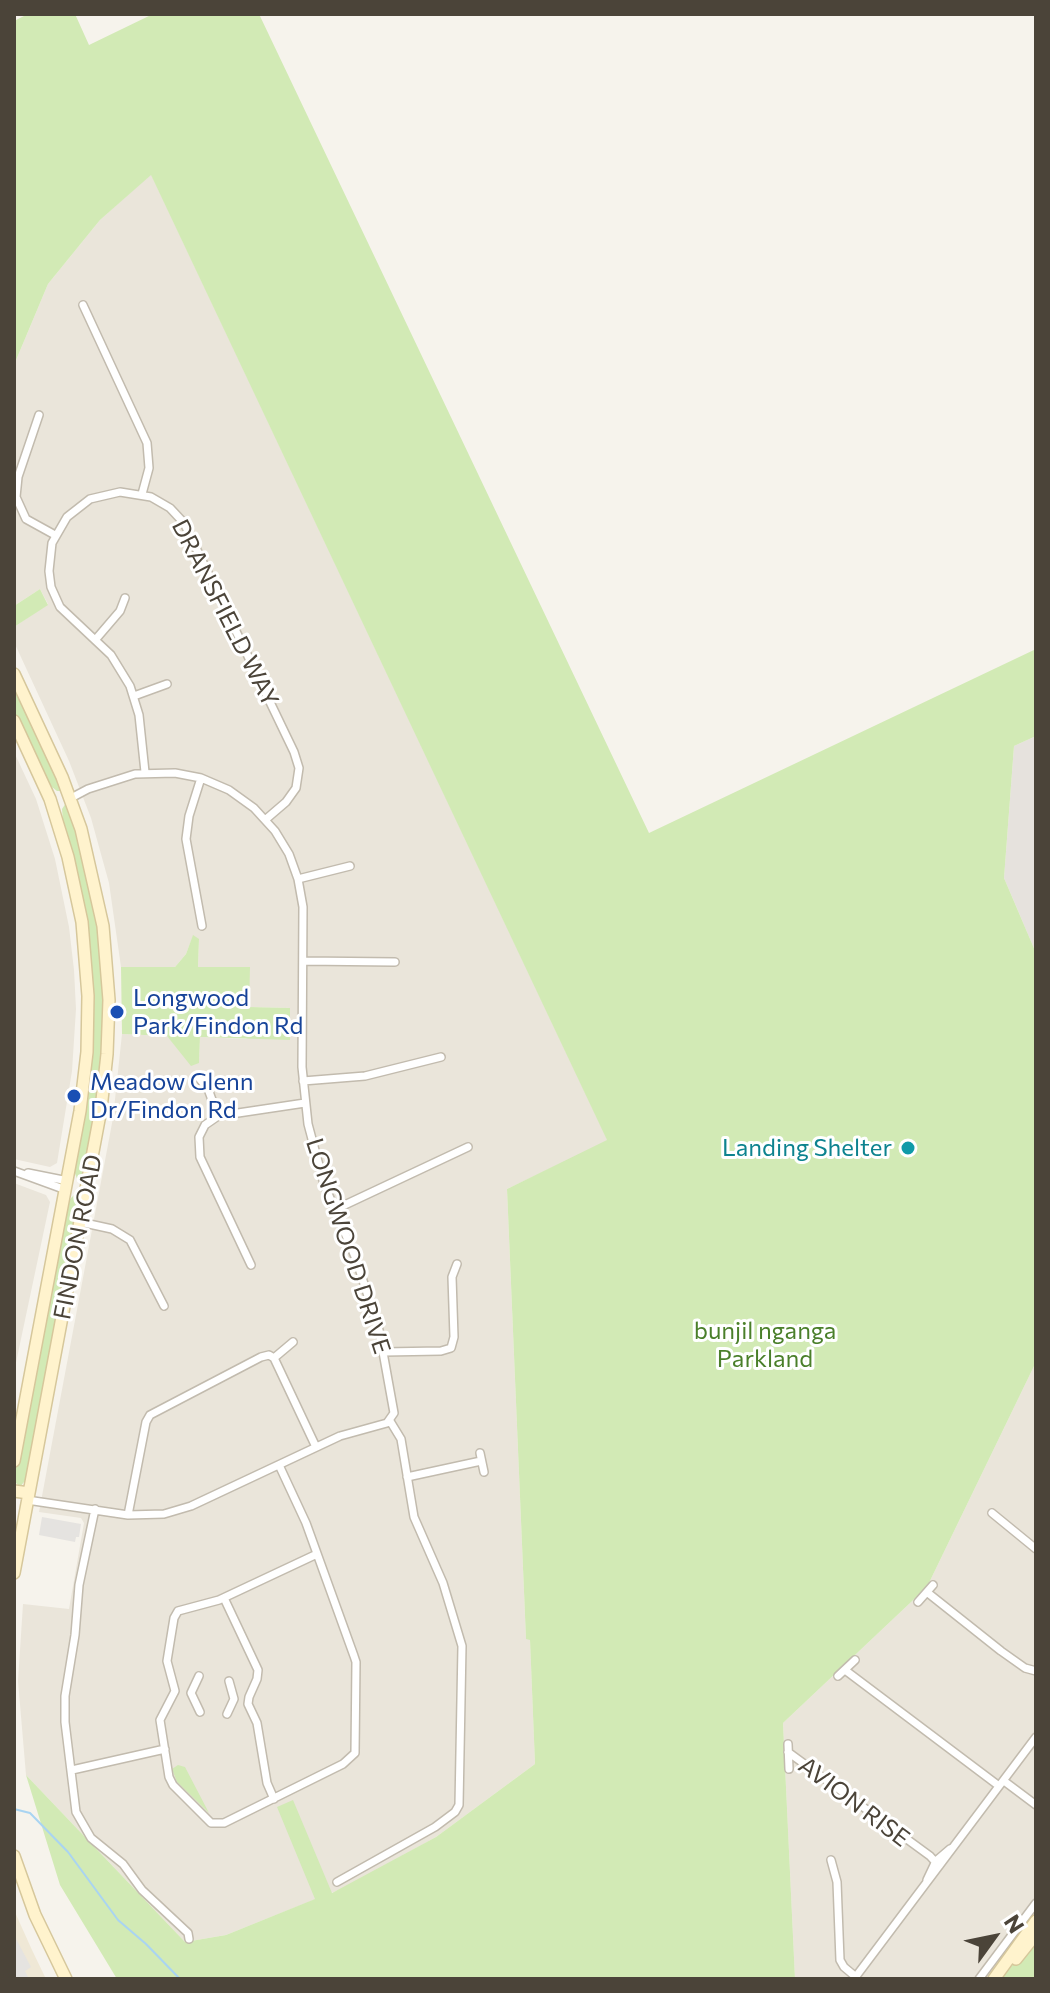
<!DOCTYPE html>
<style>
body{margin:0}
#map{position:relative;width:1050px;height:1993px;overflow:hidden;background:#f6f3ec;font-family:Commissioner,sans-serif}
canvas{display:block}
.frame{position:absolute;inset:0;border:16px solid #4b4439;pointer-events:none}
.north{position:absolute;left:954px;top:1897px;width:80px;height:80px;-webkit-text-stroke:6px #fff;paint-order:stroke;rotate:57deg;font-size:22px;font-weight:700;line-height:32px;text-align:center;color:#4b4439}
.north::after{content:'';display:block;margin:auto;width:28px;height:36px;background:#4b4439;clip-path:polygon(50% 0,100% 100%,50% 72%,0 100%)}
</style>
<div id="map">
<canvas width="1050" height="1993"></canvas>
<div class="frame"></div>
<div class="north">N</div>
</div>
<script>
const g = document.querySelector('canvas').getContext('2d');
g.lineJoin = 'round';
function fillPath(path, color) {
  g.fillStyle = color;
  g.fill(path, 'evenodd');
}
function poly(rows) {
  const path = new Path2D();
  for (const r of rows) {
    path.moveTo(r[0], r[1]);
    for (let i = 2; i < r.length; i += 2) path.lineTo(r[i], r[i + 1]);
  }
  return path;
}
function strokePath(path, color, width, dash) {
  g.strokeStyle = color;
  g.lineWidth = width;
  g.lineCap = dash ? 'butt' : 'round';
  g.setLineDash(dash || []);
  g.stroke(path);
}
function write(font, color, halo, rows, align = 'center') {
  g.font = font + ' Commissioner,sans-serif';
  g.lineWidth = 6;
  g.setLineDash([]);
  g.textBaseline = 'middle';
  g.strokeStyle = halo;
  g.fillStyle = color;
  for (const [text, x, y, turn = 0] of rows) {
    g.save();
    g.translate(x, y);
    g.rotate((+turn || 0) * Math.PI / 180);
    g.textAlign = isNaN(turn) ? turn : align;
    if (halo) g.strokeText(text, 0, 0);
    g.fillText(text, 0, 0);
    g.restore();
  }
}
fillPath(poly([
 [151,174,608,1141,507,1189,526,1639,530,1639,535,1764,436,1837,346,1887,226,1935,185,1942,26,1775,18,1681,23,1604,69,1609,84,1523,81,1518,39,1512,113,1118,122,1034,167,1036,194,1064,199,1062,200,1037,246,1039,290,1008,249,1007,198,967,199,940,193,936,186,954,175,967,121,967,109,883,91,818,69,761,14,642,14,627,48,604,40,589,14,606,14,365,48,284,100,220],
 [14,752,36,799,55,859,69,927,74,970,76,1009,72,1071,57,1163,50,1167,14,1159],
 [14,1183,46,1195,50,1202,14,1372],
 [1036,1362,1036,1979,795,1979,783,1723,927,1587]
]), '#eae5da');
fillPath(poly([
 [1036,736,1036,953,1004,878,1014,746]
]), '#e6e2dd');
fillPath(poly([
 [14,1910,32,1950,46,1979,14,1979]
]), '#efe8d6');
fillPath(poly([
 [28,14,75,14,89,45,153,14,259,14,649,833,1036,649,1036,736,1014,746,1004,878,1036,953,1036,1362,927,1587,783,1723,795,1979,117,1979,60,1885,26,1775,185,1942,226,1935,315,1899,277,1807,293,1800,332,1893,436,1837,535,1764,530,1640,526,1639,507,1189,607,1140,151,175,100,220,48,284,14,365,14,21],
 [40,589,48,605,14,627,14,606],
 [14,678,63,790,61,791,57,791,48,784,14,716],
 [66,803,69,804,95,895,106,1034,95,1130,82,1177,78,1181,72,1166,91,998,64,834,62,809],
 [193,935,199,939,198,967,250,967,249,1007,290,1008,290,1040,200,1037,199,1063,191,1066,167,1036,122,1034,121,967,175,967,186,954],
 [74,1195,79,1206,28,1477,20,1487,16,1483,16,1464,67,1202],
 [178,1765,185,1767,209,1813,177,1782,172,1769],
 [1036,1937,1036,1979,1000,1979,1026,1950]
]), '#d2eab5');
fillPath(poly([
 [42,1517,81,1524,79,1537,76,1537,75,1542,39,1535],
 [14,1935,31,1967,25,1971,29,1979,14,1979]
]), '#e5e3e0');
strokePath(poly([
 [14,1809,30,1813,68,1852,118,1920,146,1944,180,1979]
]), '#a9d4f2', 2);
const street = poly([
 [83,305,147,443,149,468,142,494],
 [39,415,18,477,16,497,26,519,55,535],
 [96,639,120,611,125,598],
 [134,696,167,684],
 [145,772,139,715,130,686,111,655,60,607,51,587,49,571,52,543,67,517,90,499,120,492,151,497,170,508,184,523,294,752,299,768,296,788,286,802,265,820],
 [201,778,189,816,186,839,202,926],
 [298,879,350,866],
 [303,961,395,962],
 [199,1078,208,1089,218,1116],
 [303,1081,365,1076,441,1057],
 [14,1171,66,1190],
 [28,1173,68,1181],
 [334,1210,468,1147],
 [80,1222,112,1229,130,1240,164,1306],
 [251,1265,200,1157,199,1137,205,1125,218,1116,305,1103],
 [384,1352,441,1351,451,1348,454,1337,452,1277,457,1264],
 [274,1358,316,1447],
 [480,1453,484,1472],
 [279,1465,306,1523,354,1656,356,1662,355,1753,343,1764,224,1823,211,1823,173,1785,169,1777,160,1720,175,1691,167,1661,174,1618,178,1611,219,1600,317,1554],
 [407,1477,481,1461],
 [27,1500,128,1515,164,1514,191,1506,340,1436,387,1423,394,1413,379,1330,356,1259,324,1184,308,1124,302,1067,303,907,298,879,289,854,275,831,254,808,229,790,201,778,175,773,135,774,88,789,71,798],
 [95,1509,79,1585,75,1635,65,1696,65,1722,76,1812,91,1838,123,1864,142,1890,188,1933,189,1939],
 [992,1513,1036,1549],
 [128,1515,146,1422,150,1415,261,1357,269,1355,274,1358,293,1342],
 [928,1593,1001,1651,1025,1668,1036,1671],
 [224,1598,258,1670,257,1679,249,1697,248,1704,257,1723,267,1783,274,1799],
 [918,1602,933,1585],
 [845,1670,999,1786],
 [199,1676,191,1693,200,1712],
 [838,1676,855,1660],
 [227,1714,234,1699,229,1681],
 [788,1744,789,1769],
 [788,1752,930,1856,939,1866],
 [72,1770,165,1749],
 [1004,1781,1036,1805],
 [831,1860,837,1882,840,1960,844,1967,856,1977],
 [927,1880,936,1861,950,1849],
 [337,1882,435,1827,455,1812,459,1805,462,1646,443,1583,414,1517,401,1439,390,1421],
 [854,1979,1036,1737],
 [979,1979,1036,1903]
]);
const secondary = poly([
 [14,674,62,777,81,829,103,926,109,1000,107,1054,101,1109,14,1573],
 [14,721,50,799,68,857,82,922,88,996,87,1052,80,1111,14,1461],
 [14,1491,29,1493],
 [14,1856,35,1915,66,1979],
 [1016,1959,1036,1934],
 [994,1979,1036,1921]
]);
strokePath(street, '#c2bbae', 10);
strokePath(secondary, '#d6c79b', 14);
strokePath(street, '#fff', 7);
strokePath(secondary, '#fff3cd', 11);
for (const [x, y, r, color] of [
 [117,1012,8,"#1a4fb4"],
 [74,1096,8,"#1a4fb4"],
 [908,1148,8,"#0f9aa8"]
]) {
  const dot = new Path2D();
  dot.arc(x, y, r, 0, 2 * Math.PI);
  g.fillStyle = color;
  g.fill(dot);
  strokePath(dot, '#fff', 3);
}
write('24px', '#4b4439', '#fff', [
 ["DRANSFIELD WAY",225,613,63],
 ["FINDON ROAD",78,1237,-79],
 ["LONGWOOD DRIVE",348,1246,72],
 ["AVION RISE",854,1802,37]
]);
write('24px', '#164399', '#fff', [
 ["Longwood",133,998],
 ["Park/Findon Rd",133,1026],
 ["Meadow Glenn",90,1082],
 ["Dr/Findon Rd",90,1110]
], 'left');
write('24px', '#0d838f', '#fff', [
 ["Landing Shelter",892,1148]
], 'right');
write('24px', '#4a7f2a', '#fff', [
 ["bunjil nganga",765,1331],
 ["Parkland",765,1359]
]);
</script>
